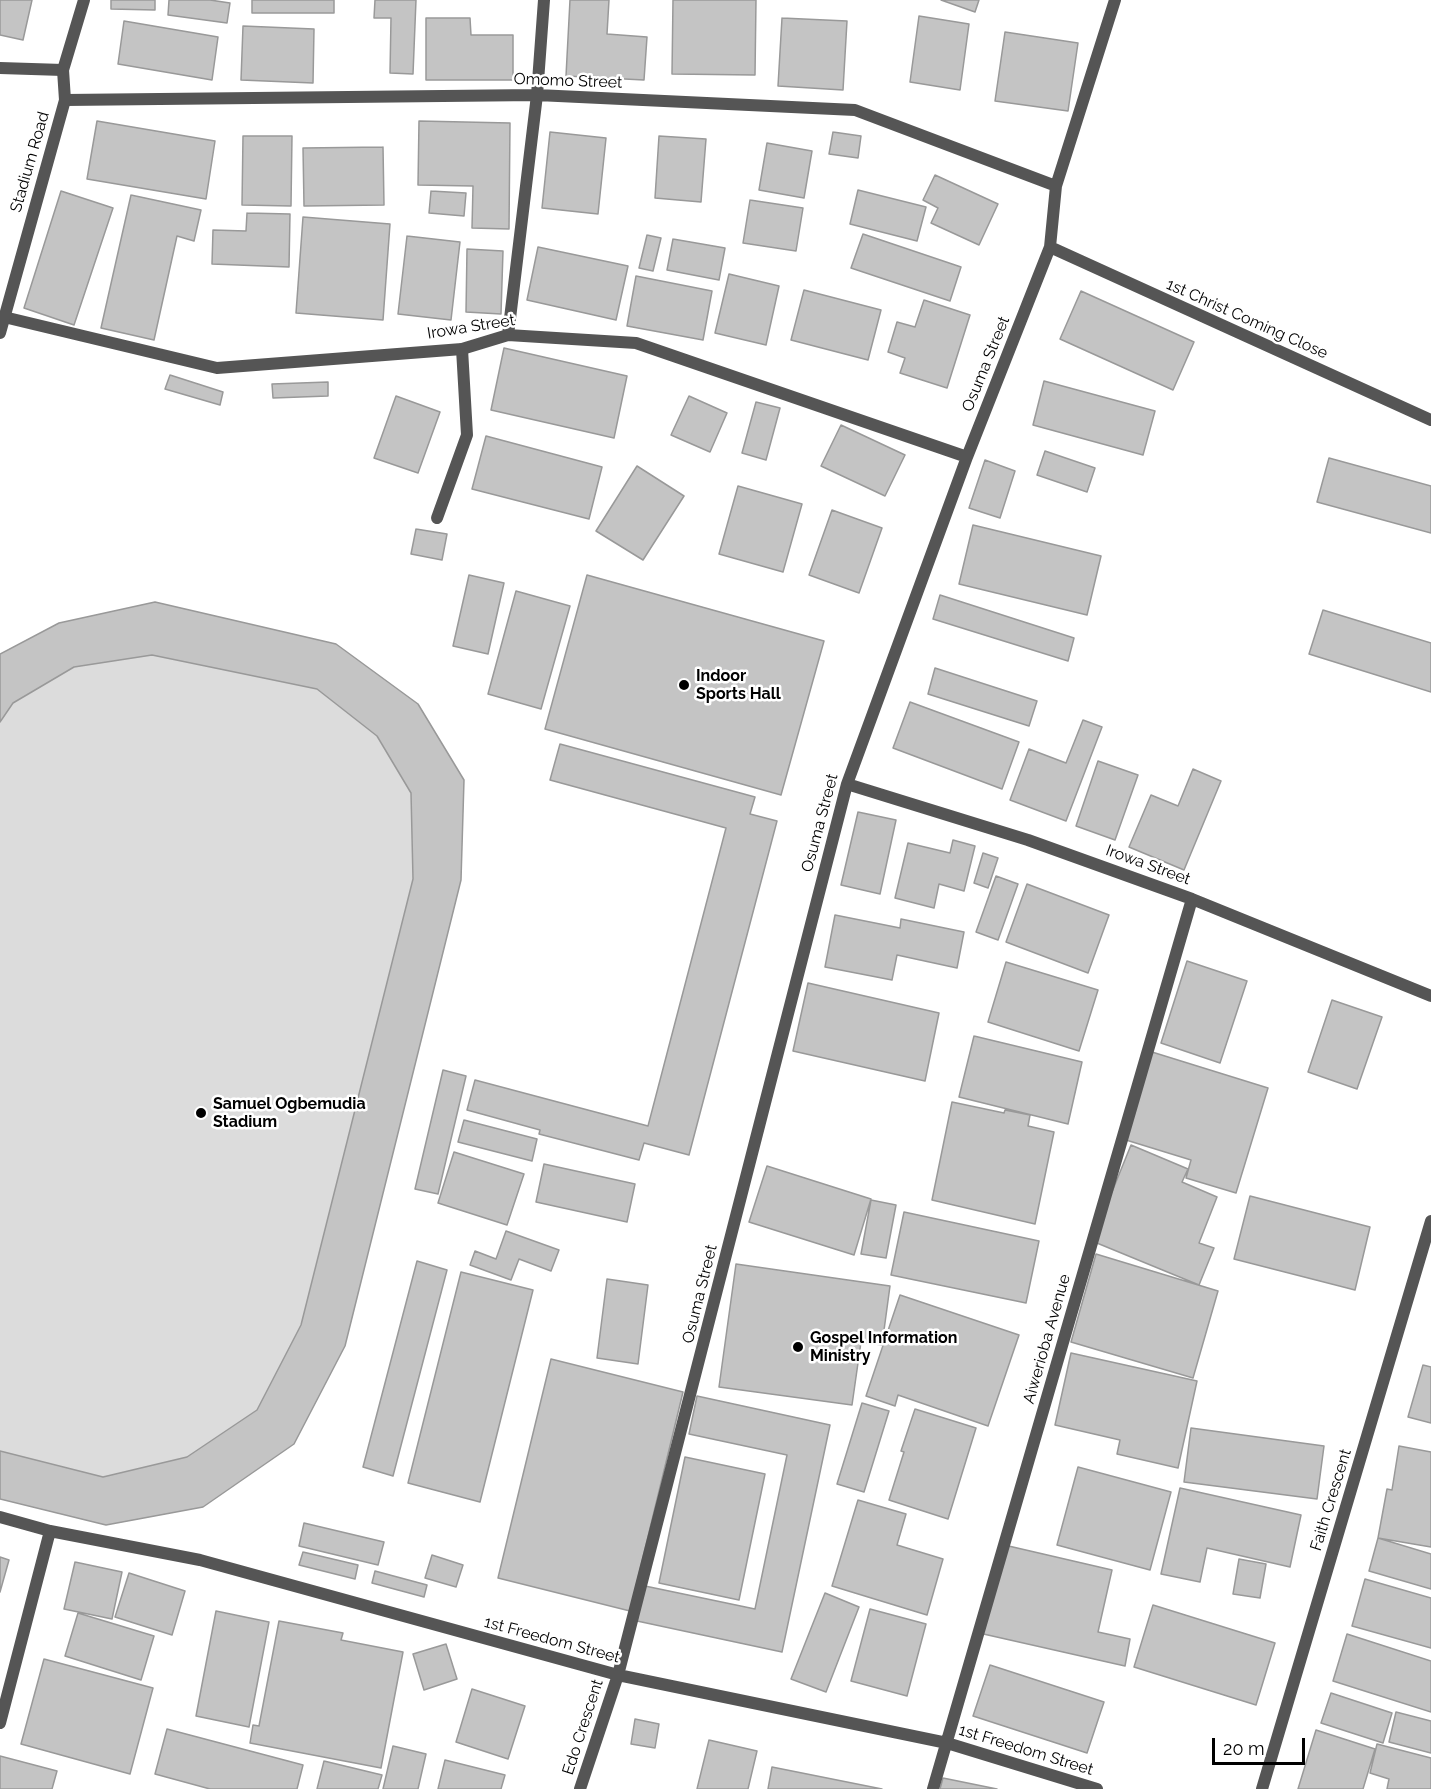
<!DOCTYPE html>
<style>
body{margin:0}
#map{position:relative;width:1431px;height:1789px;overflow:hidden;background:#fff;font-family:Raleway,sans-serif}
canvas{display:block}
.scale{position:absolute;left:1212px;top:1738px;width:93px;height:27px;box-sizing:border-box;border:3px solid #000;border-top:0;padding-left:8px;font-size:18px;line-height:21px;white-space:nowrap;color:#000;-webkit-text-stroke:4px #fff;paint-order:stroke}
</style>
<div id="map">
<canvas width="1431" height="1789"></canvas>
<div class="scale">20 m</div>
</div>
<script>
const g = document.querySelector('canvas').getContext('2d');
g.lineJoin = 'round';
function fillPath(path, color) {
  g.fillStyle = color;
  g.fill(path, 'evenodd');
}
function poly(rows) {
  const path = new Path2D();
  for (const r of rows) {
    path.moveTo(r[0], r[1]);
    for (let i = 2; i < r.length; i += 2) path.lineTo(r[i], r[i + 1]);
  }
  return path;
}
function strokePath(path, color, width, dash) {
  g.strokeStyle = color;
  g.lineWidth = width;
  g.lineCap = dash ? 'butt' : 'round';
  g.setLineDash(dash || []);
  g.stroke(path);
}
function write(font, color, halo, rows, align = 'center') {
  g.font = font + ' Raleway,sans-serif';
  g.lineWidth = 5;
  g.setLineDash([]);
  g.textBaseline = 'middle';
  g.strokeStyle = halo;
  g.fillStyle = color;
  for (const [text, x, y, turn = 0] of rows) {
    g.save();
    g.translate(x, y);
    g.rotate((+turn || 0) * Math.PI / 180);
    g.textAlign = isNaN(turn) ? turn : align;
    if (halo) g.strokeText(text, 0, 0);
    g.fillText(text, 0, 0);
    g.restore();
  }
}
fillPath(poly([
 [155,602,336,644,418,704,464,780,461,880,345,1346,294,1444,203,1507,106,1525,0,1499,0,654,59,623]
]), '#dcdcdc');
const building = poly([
 [0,0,32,0,23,40,0,35,0,0],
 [111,0,155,0,155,10,111,9,111,0],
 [169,0,210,0,230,3,227,23,168,15,169,0],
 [252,0,334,0,334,13,252,13,252,0],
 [375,0,416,0,413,74,390,73,391,18,374,18,375,0],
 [570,0,609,0,607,34,647,37,644,80,566,76,570,0],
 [673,0,756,0,755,75,672,74,673,0],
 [941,0,979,0,975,12,941,0],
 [919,16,969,24,960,90,910,82,919,16],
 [426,18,470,18,471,35,513,35,513,80,426,80,426,18],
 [782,18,847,21,843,90,778,86,782,18],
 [124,21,218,37,212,80,118,64,124,21],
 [243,26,314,29,313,83,241,80,243,26],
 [1005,32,1078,43,1068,111,995,101,1005,32],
 [97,121,215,141,206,199,87,179,97,121],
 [419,121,510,123,509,229,472,228,473,186,418,185,419,121],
 [550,132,606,138,598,214,542,208,550,132],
 [833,132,861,136,858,158,829,154,833,132],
 [243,136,292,136,291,206,242,205,243,136],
 [659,136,706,139,701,202,655,198,659,136],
 [767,143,812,151,804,198,759,190,767,143],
 [383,147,384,205,304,206,303,148,383,147],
 [935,175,998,204,979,245,931,223,938,208,923,200,935,175],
 [858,190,926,207,917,241,850,224,858,190],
 [61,191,113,208,74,325,24,308,61,191],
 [431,191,466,193,464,216,429,213,431,191],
 [131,195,201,210,194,241,177,236,154,340,101,328,131,195],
 [750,200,803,208,796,251,743,243,750,200],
 [247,213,290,214,289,267,212,264,213,230,246,231,247,213],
 [303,217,390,224,383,320,296,313,303,217],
 [863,234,961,267,950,301,851,268,863,234],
 [647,235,661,238,653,271,639,268,647,235],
 [407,236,460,242,451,320,398,314,407,236],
 [673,239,725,248,719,280,667,270,673,239],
 [538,247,628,266,616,320,527,300,538,247],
 [467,249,503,251,501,314,466,312,467,249],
 [729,274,779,286,766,345,715,333,729,274],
 [636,276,712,291,703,340,627,326,636,276],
 [804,290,881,310,868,360,791,340,804,290],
 [1081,291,1194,342,1173,390,1060,339,1081,291],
 [924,300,970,315,947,388,900,373,905,358,888,352,897,322,915,327,924,300],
 [504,348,627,376,614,438,491,410,504,348],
 [170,375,223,392,220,405,165,389,170,375],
 [1044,381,1155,411,1143,455,1033,425,1044,381],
 [328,382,328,396,273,398,272,384,328,382],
 [396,396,440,412,418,473,374,458,396,396],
 [689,396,727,413,710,452,671,435,689,396],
 [756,402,780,408,766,460,742,453,756,402],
 [841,425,905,455,885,496,821,466,841,425],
 [486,436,602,467,589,519,472,489,486,436],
 [1045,451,1095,468,1087,492,1037,475,1045,451],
 [1329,458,1431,486,1431,533,1317,502,1329,458],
 [985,460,1015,471,1000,518,969,508,985,460],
 [637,466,684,496,643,560,596,531,637,466],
 [738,486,802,504,783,572,719,554,738,486],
 [832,510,882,528,859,593,809,575,832,510],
 [973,525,1101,556,1087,615,959,584,973,525],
 [416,529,447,534,442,560,411,554,416,529],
 [469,575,504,583,488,654,453,646,469,575],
 [587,575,824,641,781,795,545,729,587,575],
 [516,591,570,606,541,709,488,694,516,591],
 [940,595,1074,638,1068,661,933,619,940,595],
 [155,602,336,644,418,704,464,780,461,880,345,1346,294,1444,203,1507,106,1525,0,1499,0,1451,103,1477,187,1457,257,1410,301,1325,413,879,411,793,377,736,317,689,152,655,74,667,13,703,0,722,0,654,59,623,155,602],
 [1323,610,1431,643,1431,692,1309,654,1323,610],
 [935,668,1037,701,1029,726,928,694,935,668],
 [910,702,1019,742,1002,789,893,748,910,702],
 [1083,720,1102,727,1066,821,1010,800,1029,749,1066,763,1083,720],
 [560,744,755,797,750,814,777,821,689,1155,644,1143,639,1160,539,1134,540,1130,467,1110,475,1080,648,1126,726,828,550,780,560,744],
 [1098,761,1138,775,1115,840,1076,826,1098,761],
 [1193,769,1221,781,1184,870,1129,847,1151,795,1178,806,1193,769],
 [858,812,896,820,880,894,841,885,858,812],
 [953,840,975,846,964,891,939,884,934,908,895,898,908,843,950,853,953,840],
 [983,853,998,858,988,888,974,883,983,853],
 [996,876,1018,884,998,940,976,932,996,876],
 [1027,884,1109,915,1088,973,1006,942,1027,884],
 [835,915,900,928,901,919,964,932,957,968,897,955,892,980,825,967,835,915],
 [1187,961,1247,981,1220,1063,1161,1043,1187,961],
 [1006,962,1098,990,1079,1051,988,1022,1006,962],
 [808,983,939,1013,925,1081,793,1051,808,983],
 [1332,1000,1382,1017,1357,1089,1308,1072,1332,1000],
 [974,1036,1082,1062,1068,1124,959,1097,974,1036],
 [1152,1052,1268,1088,1236,1193,1186,1178,1191,1160,1126,1140,1152,1052],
 [443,1070,466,1076,438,1194,415,1189,443,1070],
 [952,1102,1004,1113,1005,1110,1030,1115,1028,1126,1054,1132,1035,1224,932,1200,952,1102],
 [464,1120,537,1139,532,1161,458,1142,464,1120],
 [1131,1145,1188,1169,1182,1182,1217,1197,1199,1243,1214,1248,1199,1285,1092,1241,1131,1145],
 [454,1152,524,1174,507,1225,438,1203,454,1152],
 [544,1164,635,1184,627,1222,536,1202,544,1164],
 [767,1166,871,1199,854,1255,749,1222,767,1166],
 [1250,1196,1370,1227,1355,1290,1234,1259,1250,1196],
 [871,1200,896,1205,886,1258,861,1254,871,1200],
 [904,1212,1039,1241,1026,1303,891,1275,904,1212],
 [506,1231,559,1250,551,1271,519,1259,511,1280,470,1265,475,1251,496,1259,506,1231],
 [1096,1254,1218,1291,1193,1378,1071,1342,1096,1254],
 [417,1261,447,1270,393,1476,363,1467,417,1261],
 [736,1264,890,1286,882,1345,861,1342,852,1405,719,1387,736,1264],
 [461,1272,533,1290,480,1502,408,1483,461,1272],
 [607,1279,648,1285,638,1364,597,1358,607,1279],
 [900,1295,1019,1335,988,1426,898,1395,895,1406,866,1396,900,1295],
 [1071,1353,1197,1381,1178,1468,1117,1454,1120,1440,1055,1425,1071,1353],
 [551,1359,683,1392,630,1611,498,1578,551,1359],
 [1423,1365,1431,1367,1431,1423,1408,1417,1423,1365],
 [697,1396,830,1425,782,1652,637,1621,645,1586,755,1609,787,1455,689,1434,697,1396],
 [862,1403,889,1411,864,1492,837,1484,862,1403],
 [915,1409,976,1428,948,1519,889,1500,904,1452,901,1451,915,1409],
 [1191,1428,1324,1446,1317,1499,1184,1482,1191,1428],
 [1399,1446,1431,1452,1431,1547,1378,1538,1387,1489,1392,1490,1399,1446],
 [685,1457,765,1474,739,1600,659,1583,685,1457],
 [1078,1467,1171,1492,1150,1570,1057,1545,1078,1467],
 [1180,1488,1301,1515,1290,1567,1207,1548,1200,1582,1161,1574,1180,1488],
 [858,1500,906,1514,897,1545,943,1559,927,1615,832,1586,858,1500],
 [304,1523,384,1542,378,1565,299,1546,304,1523],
 [1378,1538,1431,1554,1431,1589,1369,1571,1378,1538],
 [1000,1544,1112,1570,1098,1632,1130,1639,1125,1666,979,1633,1000,1544],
 [303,1552,358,1565,355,1579,299,1565,303,1552],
 [432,1555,463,1565,456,1587,425,1578,432,1555],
 [0,1557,9,1560,0,1592,0,1557],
 [1239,1559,1266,1564,1260,1598,1233,1594,1239,1559],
 [75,1562,122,1572,112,1619,64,1609,75,1562],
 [375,1571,427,1585,424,1597,372,1583,375,1571],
 [129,1573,185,1591,172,1635,115,1617,129,1573],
 [1365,1579,1431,1598,1431,1648,1352,1626,1365,1579],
 [825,1593,859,1607,826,1692,791,1679,825,1593],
 [1153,1605,1275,1643,1256,1705,1134,1667,1153,1605],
 [870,1609,926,1624,907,1696,851,1681,870,1609],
 [216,1611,269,1622,249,1727,196,1716,216,1611],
 [78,1613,154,1636,141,1680,65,1656,78,1613],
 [279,1621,343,1633,341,1640,403,1652,381,1768,250,1743,253,1725,259,1726,279,1621],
 [1347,1634,1431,1661,1431,1712,1333,1681,1347,1634],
 [446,1644,457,1679,424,1690,413,1654,446,1644],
 [44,1659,153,1688,130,1774,21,1744,44,1659],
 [990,1665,1104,1702,1087,1753,973,1716,990,1665],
 [472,1689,525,1706,508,1759,456,1742,472,1689],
 [1331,1693,1392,1713,1383,1743,1321,1723,1331,1693],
 [1396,1712,1431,1721,1431,1753,1389,1742,1396,1712],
 [635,1719,659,1724,655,1748,631,1744,635,1719],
 [167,1729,303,1765,297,1789,210,1789,155,1774,167,1729],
 [1316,1730,1375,1749,1363,1789,1298,1789,1316,1730],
 [709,1740,757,1751,748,1789,697,1789,709,1740],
 [1377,1744,1431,1758,1431,1789,1387,1789,1389,1779,1370,1773,1377,1744],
 [393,1746,426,1754,418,1789,383,1789,393,1746],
 [0,1756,57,1771,52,1789,0,1789,0,1756],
 [445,1760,505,1775,501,1789,438,1789,445,1760],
 [324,1761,382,1775,378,1789,317,1789,324,1761],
 [772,1767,882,1789,768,1789,772,1767],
 [943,1778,997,1789,940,1789,943,1778]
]);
fillPath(building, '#c4c4c4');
strokePath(building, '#999', 1.5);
strokePath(poly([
 [437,518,467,435,462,349]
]), '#555', 12);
strokePath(poly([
 [0,68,63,70],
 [65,100,537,95,855,110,1056,186],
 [1050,247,1431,420],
 [4,317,217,368,462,349,508,335,636,343,967,457],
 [508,335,537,95,544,0],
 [847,784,1028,840,1192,899,1431,996],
 [0,1517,50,1531,200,1560,618,1675,947,1743,1097,1789],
 [0,1723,50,1531],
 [580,1789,618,1675,847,784,967,457,1050,247,1056,186,1115,0],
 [933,1789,1192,899],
 [1262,1789,1431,1221]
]), '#555', 12);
strokePath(poly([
 [0,333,65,100,63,70,84,0]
]), '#555', 12);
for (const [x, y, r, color] of [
 [684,685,6,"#000"],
 [201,1113,6,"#000"],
 [798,1347,6,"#000"]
]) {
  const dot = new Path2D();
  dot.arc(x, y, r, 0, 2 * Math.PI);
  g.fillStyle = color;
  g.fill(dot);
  strokePath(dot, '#fff', 2);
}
write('16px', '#000', '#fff', [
 ["Omomo Street",568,81,2],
 ["Stadium Road",30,162,-74],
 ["1st Christ Coming Close",1247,319,24],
 ["Irowa Street",471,327,-9],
 ["Osuma Street",986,364,-68],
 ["Osuma Street",820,823,-75],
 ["Irowa Street",1148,865,20],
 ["Osuma Street",700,1294,-76],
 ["Aiwerioba Avenue",1047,1339,-74],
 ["Faith Crescent",1331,1500,-73],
 ["1st Freedom Street",552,1640,15],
 ["Edo Crescent",583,1727,-72],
 ["1st Freedom Street",1026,1750,17]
]);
write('bold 16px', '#000', '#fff', [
 ["Indoor",696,676],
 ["Sports Hall",696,694],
 ["Samuel Ogbemudia",213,1104],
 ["Stadium",213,1122],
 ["Gospel Information",810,1338],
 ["Ministry",810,1356]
], 'left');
</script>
